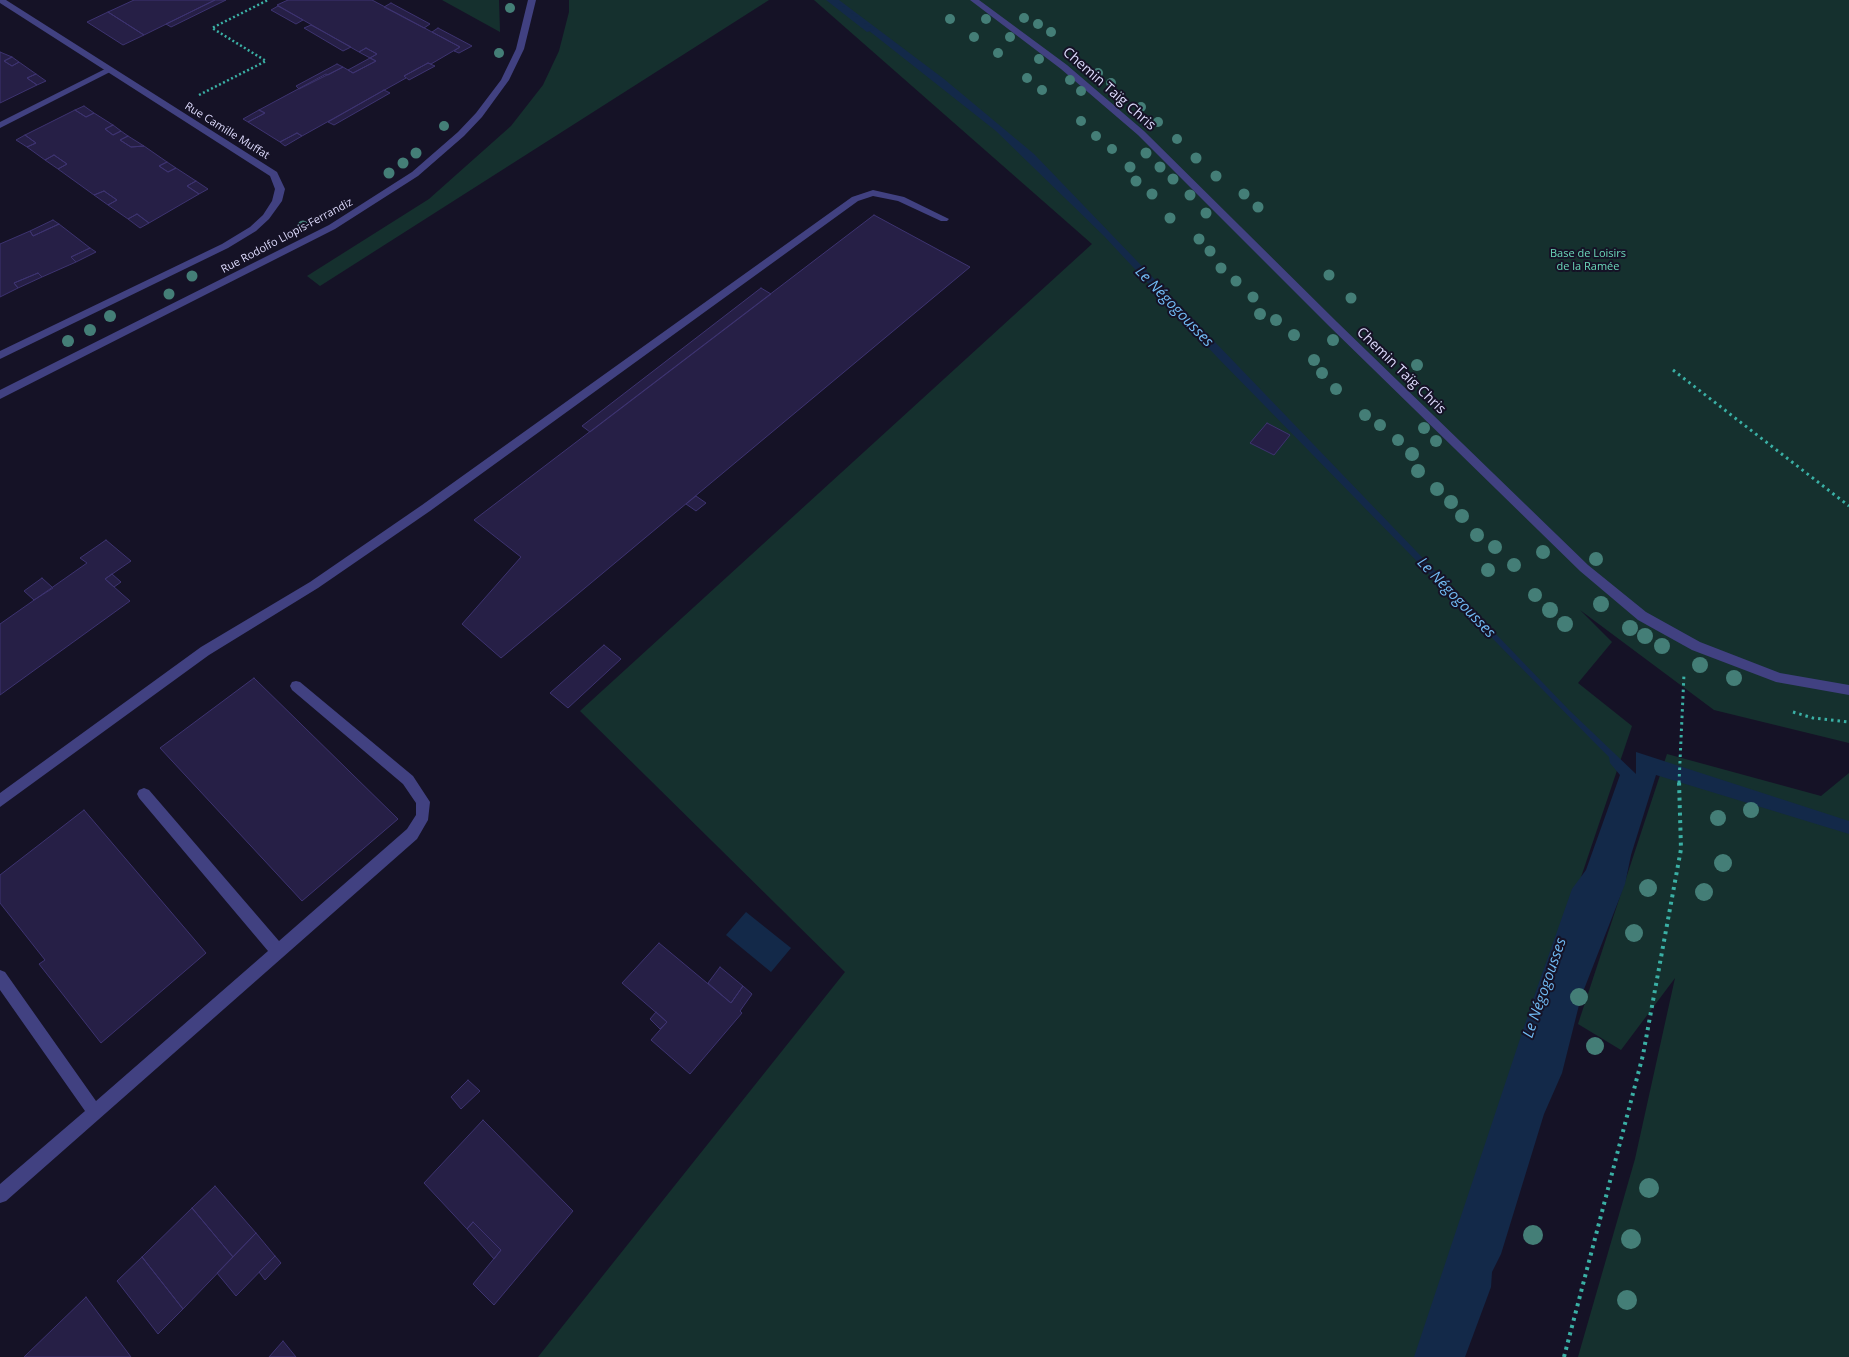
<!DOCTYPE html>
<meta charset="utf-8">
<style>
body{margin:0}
canvas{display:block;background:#151226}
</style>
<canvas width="1849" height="1357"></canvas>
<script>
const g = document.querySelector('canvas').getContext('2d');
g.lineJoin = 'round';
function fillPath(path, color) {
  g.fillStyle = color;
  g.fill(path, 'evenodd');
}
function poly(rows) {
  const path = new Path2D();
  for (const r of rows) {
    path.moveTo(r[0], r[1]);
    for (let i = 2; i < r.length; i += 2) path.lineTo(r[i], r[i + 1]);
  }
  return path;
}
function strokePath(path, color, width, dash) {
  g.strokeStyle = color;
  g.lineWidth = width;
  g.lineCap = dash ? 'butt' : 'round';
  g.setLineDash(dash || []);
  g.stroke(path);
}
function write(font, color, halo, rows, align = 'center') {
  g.font = font + ' "Open Sans",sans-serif';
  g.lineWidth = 4;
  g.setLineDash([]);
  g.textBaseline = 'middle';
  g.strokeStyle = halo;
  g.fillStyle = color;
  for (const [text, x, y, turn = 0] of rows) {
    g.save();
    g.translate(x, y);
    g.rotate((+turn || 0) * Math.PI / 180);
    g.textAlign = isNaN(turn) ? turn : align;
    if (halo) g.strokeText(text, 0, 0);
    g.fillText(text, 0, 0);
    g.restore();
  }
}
fillPath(poly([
 [442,0,499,0,500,32],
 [569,0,769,0,320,286,307,276,429,199,511,126,543,85,559,51,569,12],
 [814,0,1849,0,1849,743,1714,710,1580,610,1612,642,1578,683,1632,726,1419,1357,538,1357,845,972,580,711,1092,244],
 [1667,754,1821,796,1849,773,1849,1357,1578,1357,1635,1159,1675,978,1621,1050,1578,1024]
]), '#15302e');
fillPath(poly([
 [830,0,839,0,944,79,1034,154,1569,710,1636,774,1636,752,1849,821,1849,834,1656,775,1631,855,1625,884,1581,997,1562,1073,1544,1114,1501,1254,1492,1272,1491,1287,1465,1357,1414,1357,1536,991,1572,889,1586,870,1620,775,1610,763,1609,757,1591,739,1217,357,1104,236,996,131],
 [746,912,791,948,771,972,726,935]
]), '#132949');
fillPath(poly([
 [826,0,835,0,874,30,867,32,826,0]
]), '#132949');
const building = poly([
 [134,0,215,0,144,35,108,12,134,0],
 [215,0,226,0,171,27,166,24,215,0],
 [288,0,372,0,460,47,431,64,428,63,404,76,406,78,302,136,297,133,280,142,248,122,265,113,259,110,326,74,328,75,343,67,353,73,376,61,370,58,377,54,366,48,359,52,277,5,288,0],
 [391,3,430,24,424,28,384,7,391,3],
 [278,6,303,20,296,24,271,10,278,6],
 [108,12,144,35,123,45,87,22,108,12],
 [311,25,351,47,343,51,304,28,311,25],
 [438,28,472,46,459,53,454,51,460,47,432,32,438,28],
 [366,48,377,54,370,58,359,52,366,48],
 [0,52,12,57,4,61,12,66,19,62,36,74,27,78,37,85,0,103,0,52],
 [12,57,19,62,12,66,4,61,12,57],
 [370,58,376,61,353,73,348,70,370,58],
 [428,63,435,66,409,80,404,76,428,63],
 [337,64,343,67,299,89,296,86,337,64],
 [36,74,46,81,37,85,27,78,36,74],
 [384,90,390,93,334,125,328,122,384,90],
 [84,106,94,113,86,117,75,110,84,106],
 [75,110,86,117,94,113,113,125,105,129,113,135,121,131,128,136,120,140,131,147,144,146,167,162,159,166,168,172,176,168,196,181,187,186,199,194,149,223,137,214,128,219,108,205,117,200,104,191,94,195,58,169,67,164,54,155,45,160,27,147,36,143,25,135,75,110],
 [259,110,265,113,248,122,243,119,259,110],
 [113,125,121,131,113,135,105,129,113,125],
 [297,133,302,136,285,146,280,142,297,133],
 [25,135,36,143,27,147,16,140,25,135],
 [128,136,144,146,131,147,120,140,128,136],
 [54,155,67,164,58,169,45,160,54,155],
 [167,162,176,168,168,172,159,166,167,162],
 [196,181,208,189,199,194,187,186,196,181],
 [104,191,117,200,108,205,94,195,104,191],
 [137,214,149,223,140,228,128,219,137,214],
 [874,215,970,267,501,658,462,624,521,557,474,520,874,215],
 [53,220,59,224,33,236,30,231,53,220],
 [59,224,90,248,71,257,76,262,42,277,38,273,14,283,18,288,0,297,0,244,30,231,33,236,59,224],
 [90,248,96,252,76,262,71,257,90,248],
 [38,273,42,277,18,288,14,283,38,273],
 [761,288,771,294,590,432,582,426,761,288],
 [1267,423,1290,435,1274,455,1250,443,1267,423],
 [696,496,706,503,696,511,686,504,696,496],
 [106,540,131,561,105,579,130,601,0,695,0,624,87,563,80,558,106,540],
 [112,574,121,582,114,587,105,579,112,574],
 [42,578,53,588,34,600,24,591,42,578],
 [604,645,621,659,568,708,550,693,604,645],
 [254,678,398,819,302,901,160,748,254,678],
 [84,810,206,953,101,1043,39,964,45,960,0,903,0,875,84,810],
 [659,943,731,1003,743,986,752,994,740,1011,742,1013,690,1074,651,1040,667,1022,622,983,659,943],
 [720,967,743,986,731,1003,708,983,720,967],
 [656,1012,667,1022,660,1029,650,1019,656,1012],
 [468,1080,480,1091,461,1109,451,1097,468,1080],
 [483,1120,573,1211,494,1305,473,1284,501,1250,473,1222,467,1229,424,1183,483,1120],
 [215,1186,256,1233,233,1257,192,1208,215,1186],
 [192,1208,233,1257,183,1309,142,1257,192,1208],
 [473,1222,501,1250,494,1259,467,1229,473,1222],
 [256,1233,275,1256,236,1296,217,1273,256,1233],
 [275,1256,281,1263,265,1280,259,1272,275,1256],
 [142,1257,183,1309,158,1334,117,1281,142,1257],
 [86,1297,131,1357,24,1357,86,1297],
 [283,1341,296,1357,269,1357,283,1341]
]);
fillPath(building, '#261f46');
strokePath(building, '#3d3370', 1);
strokePath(poly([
 [199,95,266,61,212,28,268,0]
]), '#3ab0a5', 2.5, [2, 2.5]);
strokePath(poly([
 [1673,370,1849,506],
 [1793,712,1813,718,1849,722],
 [1679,783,1684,674]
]), '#3ab0a5', 3, [2.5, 4]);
strokePath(poly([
 [1564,1357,1643,1055,1681,849,1679,781]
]), '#3ab0a5', 4, [3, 4.5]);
fillPath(poly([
 [528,0,536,0,524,49,509,80,482,117,464,136,418,176,335,229,0,399,0,390,329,225,412,172,458,132,476,113,501,80,516,49,528,0],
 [107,68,114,70,0,128,0,122,107,68],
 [873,190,904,197,949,219,947,221,941,221,898,201,873,196,858,201,430,511,318,588,209,655,0,807,0,793,201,647,310,582,422,505,852,197,873,190],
 [296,681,300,682,413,776,430,802,428,820,417,839,6,1201,0,1203,0,1184,85,1111,0,990,0,970,5,972,96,1101,268,951,139,798,137,794,139,790,144,788,149,790,279,941,407,829,416,815,416,803,403,784,292,690,290,686,292,682,296,681]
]), '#414181');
fillPath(poly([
 [0,0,6,0,277,172,285,189,282,201,269,219,256,231,228,248,0,359,0,351,222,244,250,227,263,215,272,201,275,189,270,176,0,3,0,0],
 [970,0,979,0,1067,65,1144,131,1337,322,1588,565,1646,612,1700,642,1780,673,1849,685,1849,695,1776,682,1692,650,1638,620,1580,571,1329,326,1138,135,1061,69,970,0]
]), '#414181');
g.fillStyle = '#447e77';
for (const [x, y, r] of [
 [510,8,5],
 [1024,18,5],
 [950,19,5],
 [986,19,5],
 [1038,24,5],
 [1051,32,5],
 [974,37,5],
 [1010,37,5],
 [499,53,5],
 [998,53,5],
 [1039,59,5],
 [1098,73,5],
 [1027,78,5],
 [1070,80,5],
 [1111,83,5],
 [1042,90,5],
 [1081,91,5],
 [1141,107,5],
 [1081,121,5],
 [1158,122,5],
 [444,126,5],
 [1096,136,5],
 [1177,139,5],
 [1112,149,5],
 [416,153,5.5],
 [1146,153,5.5],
 [1196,158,5.5],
 [403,163,5.5],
 [1130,167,5.5],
 [1160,167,5.5],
 [389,173,5.5],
 [1216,176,5.5],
 [1173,179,5.5],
 [1136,181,5.5],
 [1152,194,5.5],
 [1244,194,5.5],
 [1190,195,5.5],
 [1258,207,5.5],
 [1206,213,5.5],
 [1170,218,5.5],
 [303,226,5.5],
 [1199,239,5.5],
 [1210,251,5.5],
 [1221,268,5.5],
 [1329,275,5.5],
 [192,276,5.5],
 [1236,281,5.5],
 [169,294,5.5],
 [1253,297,5.5],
 [1351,298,5.5],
 [1260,314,6],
 [110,316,6],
 [1276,320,6],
 [90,330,6],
 [1294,335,6],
 [1333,340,6],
 [68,341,6],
 [1314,360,6],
 [1417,365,6],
 [1322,373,6],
 [1336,389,6],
 [1365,415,6],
 [1380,425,6],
 [1424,428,6],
 [1398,440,6],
 [1436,441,6],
 [1412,454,7],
 [1418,471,7],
 [1437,489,7],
 [1451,502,7],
 [1462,516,7],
 [1477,535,7],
 [1495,547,7],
 [1543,552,7],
 [1596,559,7],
 [1514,565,7],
 [1488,570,7],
 [1535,595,7],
 [1601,604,8],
 [1550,610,8],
 [1565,624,8],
 [1630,628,8],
 [1645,636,8],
 [1662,646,8],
 [1700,665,8],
 [1734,678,8],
 [1751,810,8],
 [1718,818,8],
 [1723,863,9],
 [1648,888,9],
 [1704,892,9],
 [1634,933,9],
 [1579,997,9],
 [1595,1046,9],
 [1649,1188,10],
 [1533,1235,10],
 [1631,1239,10],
 [1627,1300,10]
]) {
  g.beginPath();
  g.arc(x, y, r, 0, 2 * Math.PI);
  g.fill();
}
write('11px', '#dddafc', '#151226', [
 ["Rue Camille Muffat",227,131,32],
 ["Rue Rodolfo Llopis-Ferrandiz",287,236,-28]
]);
write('11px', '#6bd7b9', '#151226', [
 ["Base de Loisirs",1588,254],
 ["de la Ramée",1588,267]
]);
write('14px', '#dddafc', '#151226', [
 ["Chemin Taïg Chris",1109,89,41],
 ["Chemin Taïg Chris",1401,371,44]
]);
write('italic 15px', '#71bbf4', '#151226', [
 ["Le Négogousses",1174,307,46],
 ["Le Négogousses",1456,598,46],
 ["Le Négogousses",1545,988,-71]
]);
</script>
